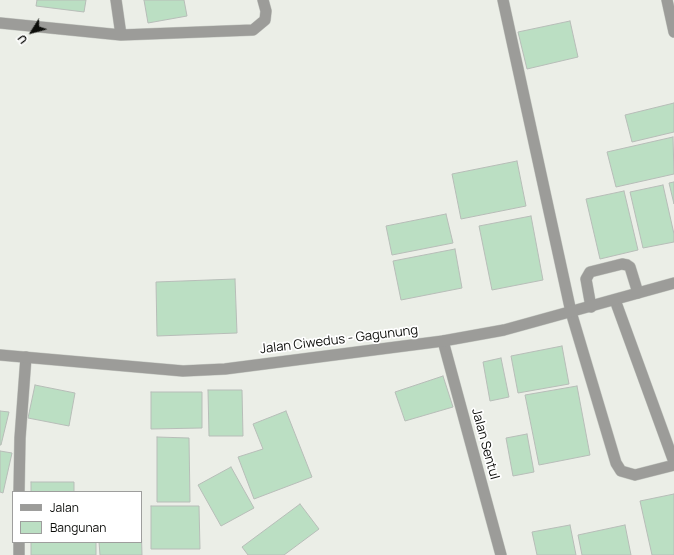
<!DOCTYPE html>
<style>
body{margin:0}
#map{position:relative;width:674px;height:555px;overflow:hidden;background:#ebeee7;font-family:Manrope,sans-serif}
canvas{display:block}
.legend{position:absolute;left:12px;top:491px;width:130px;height:52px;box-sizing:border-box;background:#fff;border:1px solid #9e9e9d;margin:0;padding:5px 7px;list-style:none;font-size:12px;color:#0c0d0a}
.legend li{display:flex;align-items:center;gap:8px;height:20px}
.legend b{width:20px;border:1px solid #9e9e9d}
.north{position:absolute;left:12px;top:12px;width:40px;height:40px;-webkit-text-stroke:3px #fff;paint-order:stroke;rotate:233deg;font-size:11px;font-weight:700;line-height:16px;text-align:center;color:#0c0d0a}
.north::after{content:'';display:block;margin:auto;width:14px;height:18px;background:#0c0d0a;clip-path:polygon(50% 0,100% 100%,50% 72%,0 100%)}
</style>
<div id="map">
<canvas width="674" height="555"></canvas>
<ul class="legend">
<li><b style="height:5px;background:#9c9c99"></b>Jalan</li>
<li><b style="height:11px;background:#bbdfc3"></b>Bangunan</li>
</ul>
<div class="north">U</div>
</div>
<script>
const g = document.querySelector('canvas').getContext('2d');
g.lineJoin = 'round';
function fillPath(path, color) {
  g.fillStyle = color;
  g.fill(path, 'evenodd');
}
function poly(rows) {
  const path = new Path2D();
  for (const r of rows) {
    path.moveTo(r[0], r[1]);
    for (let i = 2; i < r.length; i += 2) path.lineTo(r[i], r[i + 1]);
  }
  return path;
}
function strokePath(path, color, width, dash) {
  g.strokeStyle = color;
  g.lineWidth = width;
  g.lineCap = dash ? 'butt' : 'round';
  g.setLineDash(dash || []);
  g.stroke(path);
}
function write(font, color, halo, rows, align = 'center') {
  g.font = font + ' Manrope,sans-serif';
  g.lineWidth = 3.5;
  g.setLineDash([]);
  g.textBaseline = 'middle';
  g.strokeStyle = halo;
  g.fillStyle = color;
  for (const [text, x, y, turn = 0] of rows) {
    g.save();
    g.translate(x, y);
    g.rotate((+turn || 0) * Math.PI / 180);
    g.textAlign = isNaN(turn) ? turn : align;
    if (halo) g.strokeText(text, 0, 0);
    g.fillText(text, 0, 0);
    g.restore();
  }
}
const building = poly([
 [37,0,86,0,84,12,36,6,37,0],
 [144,0,184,0,187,16,148,23,144,0],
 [570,21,578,57,527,69,518,32,570,21],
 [674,103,674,132,632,142,625,115,674,103],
 [673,137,674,174,616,187,607,152,673,137],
 [517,161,526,206,461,219,452,174,517,161],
 [674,182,674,204,669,183,674,182],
 [663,185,674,234,674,242,643,248,630,192,663,185],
 [624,191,638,250,600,259,586,199,624,191],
 [446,214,453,243,392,255,386,226,446,214],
 [531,216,543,280,492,290,479,226,531,216],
 [455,249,462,288,401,300,393,261,455,249],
 [235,279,237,333,157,336,156,282,235,279],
 [562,346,569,384,518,393,511,356,562,346],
 [501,358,509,397,490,401,483,362,501,358],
 [443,376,453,407,405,421,395,392,443,376],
 [35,385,75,393,69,426,28,418,35,385],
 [577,386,590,455,539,465,525,395,577,386],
 [208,390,242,390,243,436,209,436,208,390],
 [151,392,202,392,202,428,151,429,151,392],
 [0,411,9,412,1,445,0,445,0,411],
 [286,411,312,477,254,499,238,457,263,449,253,424,286,411],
 [527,434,534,472,513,476,506,438,527,434],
 [157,437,189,438,190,502,157,502,157,437],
 [0,451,12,453,3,493,0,492,0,451],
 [231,467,254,508,221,526,198,485,231,467],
 [31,482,74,482,74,492,31,492,31,482],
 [674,494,674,555,652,555,640,501,674,494],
 [300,504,319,529,284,555,248,555,242,547,300,504],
 [151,506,199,506,200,549,151,549,151,506],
 [141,520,142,555,100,555,99,542,141,542,141,520],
 [570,525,576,555,537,555,532,532,570,525],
 [625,525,631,555,582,555,578,535,625,525],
 [31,542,96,542,96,555,31,555,31,542]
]);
fillPath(building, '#bbdfc3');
strokePath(building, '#b7bdb8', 1);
const service = poly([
 [615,300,674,462],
 [591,307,586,279,590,272,622,264,627,265,630,267,638,293],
 [571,312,616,463,621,471,635,475,674,465]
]);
const minor = poly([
 [503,0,571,312],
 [667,0,674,32],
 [0,23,121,35,116,0],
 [121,35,253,30,265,20,266,11,263,0],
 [443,341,501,555],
 [19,492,20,438,26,357],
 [19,542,19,555]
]);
const tertiary = poly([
 [0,355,183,371,225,369,443,341,504,330,674,283]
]);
strokePath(service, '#c7cac4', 12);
strokePath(minor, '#c7cac4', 12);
strokePath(tertiary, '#c7cac4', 12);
strokePath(service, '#9c9c99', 11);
strokePath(minor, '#9c9c99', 11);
strokePath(tertiary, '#9c9c99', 11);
write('13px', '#0c0d0a', '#fff', [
 ["Jalan Ciwedus - Gagunung",339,340,-7],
 ["Jalan Sentul",485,444,75]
]);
</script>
